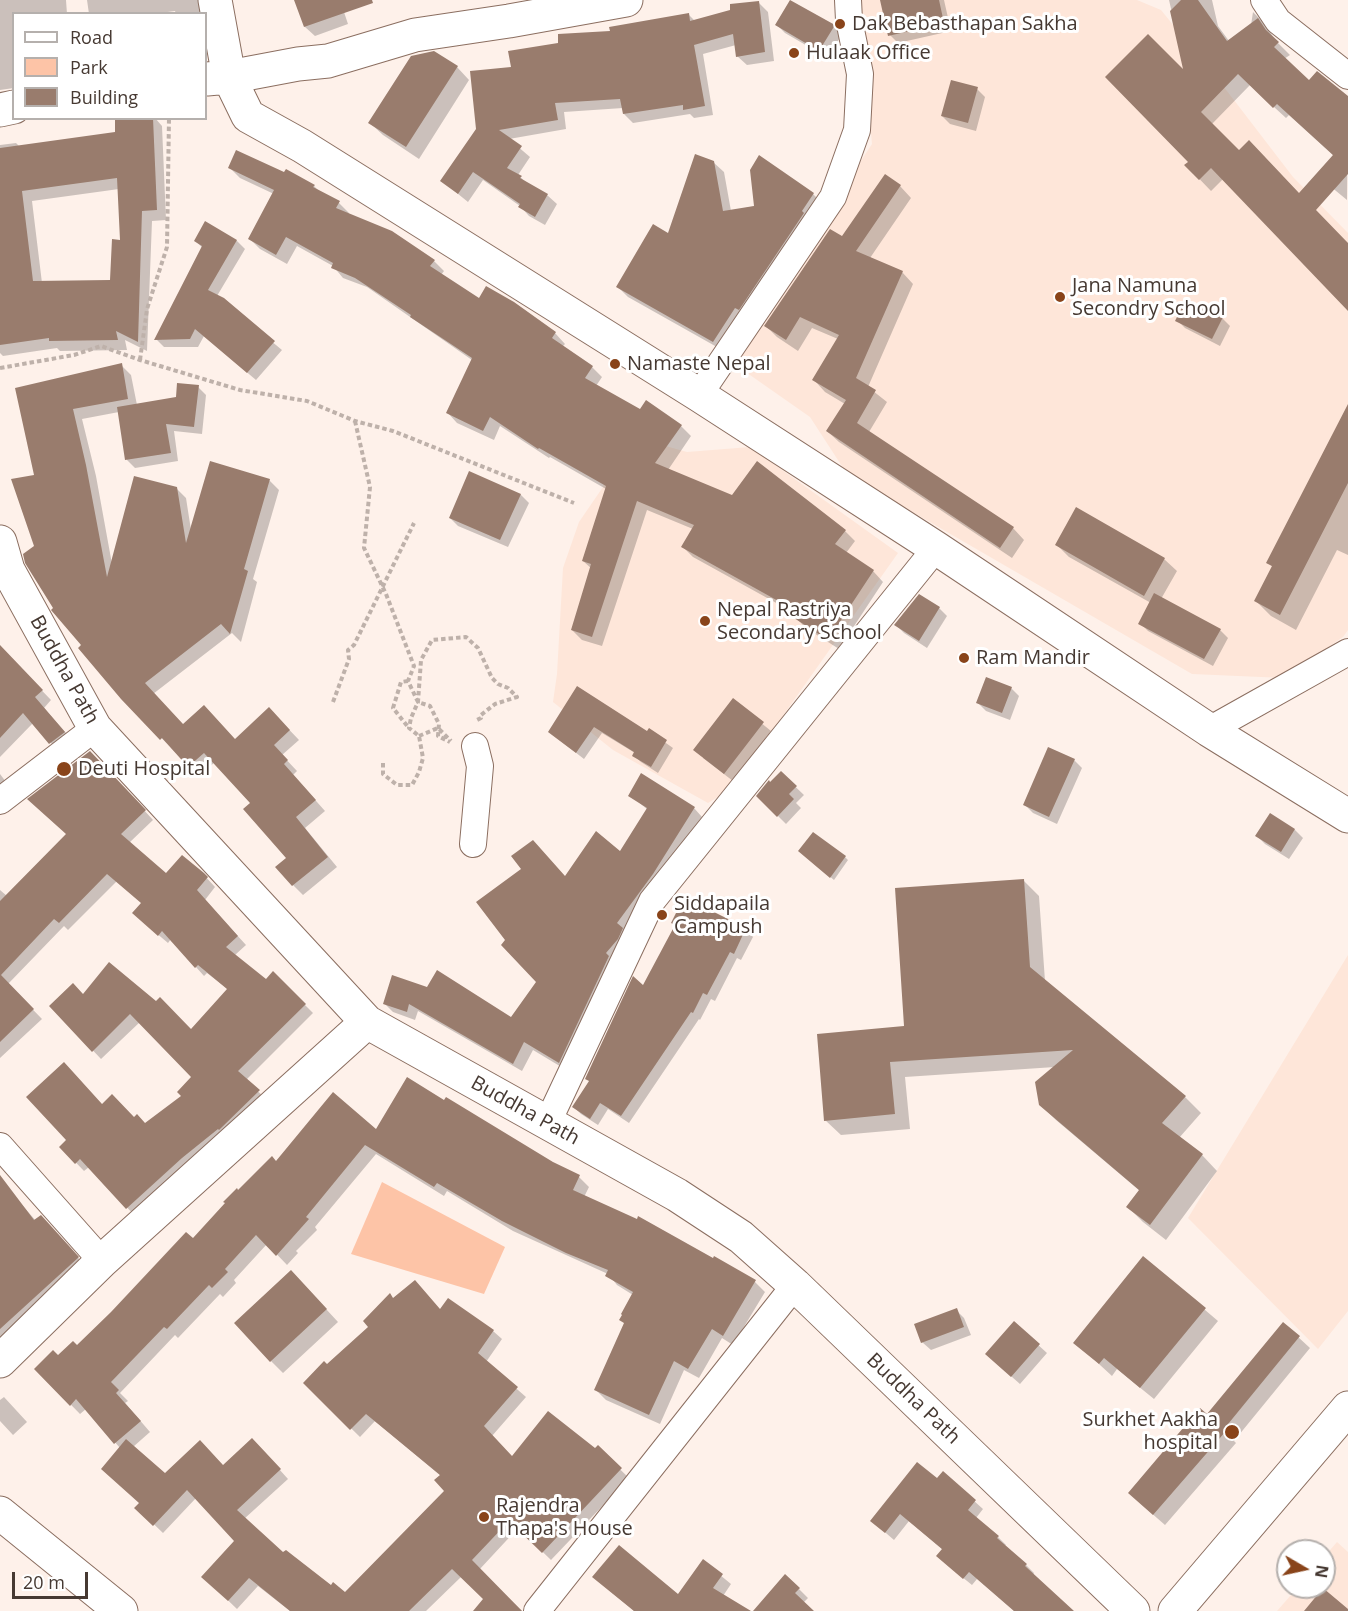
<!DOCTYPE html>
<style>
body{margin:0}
#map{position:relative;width:1348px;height:1611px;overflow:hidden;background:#fef1ea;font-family:"Open Sans",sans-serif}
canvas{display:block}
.legend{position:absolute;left:12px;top:12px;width:195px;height:108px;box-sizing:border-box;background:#fff;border:2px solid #b5b0ad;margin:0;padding:8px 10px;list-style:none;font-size:18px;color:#463932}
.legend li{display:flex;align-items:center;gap:12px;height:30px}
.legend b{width:30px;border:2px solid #b5b0ad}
.north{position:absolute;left:1276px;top:1539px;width:60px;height:60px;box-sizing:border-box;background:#fff;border:2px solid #b5b0ad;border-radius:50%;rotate:99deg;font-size:16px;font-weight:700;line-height:24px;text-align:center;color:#463932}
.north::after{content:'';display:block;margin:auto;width:21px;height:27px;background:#89441a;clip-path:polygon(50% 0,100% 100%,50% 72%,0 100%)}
.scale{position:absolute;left:12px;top:1572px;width:76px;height:27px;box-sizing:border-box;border:3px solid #463932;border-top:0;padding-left:8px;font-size:18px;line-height:21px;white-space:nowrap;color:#463932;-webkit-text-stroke:4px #fff;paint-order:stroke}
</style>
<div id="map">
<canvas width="1348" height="1611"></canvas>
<ul class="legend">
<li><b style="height:8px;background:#fff"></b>Road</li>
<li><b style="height:16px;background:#fdc4a7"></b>Park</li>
<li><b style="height:16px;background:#997c6d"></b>Building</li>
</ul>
<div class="north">N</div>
<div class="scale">20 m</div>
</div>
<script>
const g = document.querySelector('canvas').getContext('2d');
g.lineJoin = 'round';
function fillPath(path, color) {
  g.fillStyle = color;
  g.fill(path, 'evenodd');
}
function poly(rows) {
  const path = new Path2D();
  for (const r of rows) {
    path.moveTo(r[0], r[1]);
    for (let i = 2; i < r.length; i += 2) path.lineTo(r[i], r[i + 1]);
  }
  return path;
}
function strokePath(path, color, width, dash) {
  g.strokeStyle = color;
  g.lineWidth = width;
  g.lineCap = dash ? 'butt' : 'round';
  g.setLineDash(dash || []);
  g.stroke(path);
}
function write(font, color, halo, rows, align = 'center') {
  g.font = font + ' "Open Sans",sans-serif';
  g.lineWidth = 6;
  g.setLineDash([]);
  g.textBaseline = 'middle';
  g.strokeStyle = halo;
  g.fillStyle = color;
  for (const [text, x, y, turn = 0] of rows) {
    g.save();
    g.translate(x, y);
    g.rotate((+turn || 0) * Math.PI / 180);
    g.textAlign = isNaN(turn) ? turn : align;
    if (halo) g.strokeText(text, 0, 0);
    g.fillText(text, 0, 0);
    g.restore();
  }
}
fillPath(poly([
 [859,0,1137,0,1161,10,1227,91,1293,177,1348,233,1348,630,1343,637,1284,678,1192,674,847,474,810,417,730,361,872,144],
 [620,433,687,452,750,447,898,553,731,789,708,803,613,750,553,702,557,674,563,568,579,522,603,487],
 [1348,955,1348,1311,1318,1349,1188,1218],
 [1337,1542,1348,1552,1348,1611,1277,1611,1298,1587,1324,1587,1324,1557]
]), '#fee6d9');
fillPath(poly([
 [382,1182,505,1247,484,1294,351,1254]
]), '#fdc4a7');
fillPath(poly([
 [0,0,66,0,67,14,14,14,14,88,0,90],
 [87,0,207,0,204,14,176,14,175,11,153,14,89,14],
 [296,0,356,0,341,3,348,24,315,36,305,27],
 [882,0,944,0,951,31,898,43,890,35],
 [1169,0,1212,0,1218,26,1229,41,1248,45,1253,12,1263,22,1276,41,1290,55,1284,59,1309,82,1348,99,1347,200,1330,186,1334,156,1289,115,1286,118,1250,85,1212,124,1239,152,1348,245,1348,309,1223,179,1211,191,1186,165,1190,162,1186,74],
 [758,2,768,12,774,61,747,65,737,56,736,45,703,54,713,115,694,118,690,114,633,123,624,114,623,108,564,112,566,129,509,139,530,157,518,175,528,184,547,195,557,204,545,225,529,216,520,206,483,180,468,202,442,181,477,129,512,69,560,44,688,14,696,22],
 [777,25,834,26,842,34,828,58,785,33],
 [457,67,469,80,419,159,383,135,370,123],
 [977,89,985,97,976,131,950,124,942,116],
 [116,118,155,118,162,126,166,220,152,221,147,351,125,340,127,350,60,351,57,348,3,356,0,353,0,145,16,143,20,147,117,134],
 [119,189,122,241,112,282,42,283,32,201],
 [713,162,724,172,731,211,813,194,823,204,724,351,628,297,618,287,669,235],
 [230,168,314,186,321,193,339,203,349,213,348,215,434,261,444,271,441,275,480,300,555,333,565,344,562,347,592,367,602,377,596,386,640,411,681,426,691,436,668,470,732,497,845,531,855,541,846,553,873,571,883,582,839,649,806,628,796,618,798,615,693,557,683,547,693,529,647,510,602,646,582,640,572,630,592,569,583,561,606,489,550,457,549,458,500,426,494,440,457,423,447,412,472,360,367,287,343,278,333,266,297,246,287,264,260,249,249,238,274,194,240,178],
 [900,186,911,198,870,258,902,272,913,284,868,387,887,402,869,432,1013,528,1024,540,1012,558,839,442,827,431,845,404,825,392,814,380,838,339,812,328,798,351,777,337,766,326,842,238],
 [206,223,237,241,245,249,217,296,282,350,256,380,204,336,198,347,164,347,156,339,203,248,195,241],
 [1222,318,1230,326,1220,346,1185,328,1177,320],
 [121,365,131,375,137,405,177,398,198,387,206,395,202,434,174,431,178,461,135,468,127,460,119,412,82,419,96,476,112,564,176,488,186,498,191,530,269,480,279,490,253,579,257,582,241,642,232,633,153,694,183,725,235,741,279,719,299,740,282,755,297,771,293,775,325,811,305,828,337,867,303,895,293,885,288,858,252,803,215,762,199,776,122,698,55,608,36,546,36,476,16,390],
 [1348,407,1348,555,1337,550,1296,630,1271,616,1256,601,1273,567,1268,563],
 [470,473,521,495,529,503,508,547,458,526,450,518],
 [1057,545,1164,559,1177,571,1161,599,1220,630,1228,638,1213,666,1148,631,1140,623,1151,603,1069,557],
 [939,608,947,616,927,648,904,633,896,625],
 [0,647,51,700,44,708,74,742,60,753,33,723,0,757],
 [577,688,648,733,649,731,673,748,658,773,641,762,634,755,635,753,602,733,584,759,549,732],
 [1011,688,1019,696,1010,720,986,711,978,703],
 [733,700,771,731,733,781,703,758],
 [1074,760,1082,768,1057,824,1033,813,1025,805],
 [99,761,153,820,129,843,166,875,203,874,215,887,205,900,246,945,235,955,266,981,273,973,313,1013,246,1080,267,1100,136,1217,89,1167,84,1171,61,1147,103,1105,145,1125,183,1096,193,1077,140,1022,101,1059,51,1006,83,996,191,1031,229,990,207,973,204,976,171,939,168,943,142,921,142,903,117,881,68,930,64,926,8,984,42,1019,0,1058,0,890,7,896,68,835],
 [781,773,804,795,796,803,801,808,786,824,758,796],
 [0,774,12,790,0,800],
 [630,795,694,808,702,817,662,883,568,1071,533,1050,522,1071,418,1011,415,1020,393,1012,384,1003,393,977,511,1019,538,981,565,878,621,853,648,810],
 [1271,815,1295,830,1303,838,1289,859,1265,844,1257,836],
 [804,855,845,857,848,860,834,880],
 [1024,881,1039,896,1045,981,1185,1097,1201,1113,1179,1138,1202,1155,1217,1171,1166,1240,1143,1222,1128,1207,1140,1191,1056,1120,1040,1104,1055,1067,905,1077,910,1129,841,1135,825,1120,905,1027],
 [746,929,753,937,741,960,737,958,715,1001,711,999,700,1020,699,1019,629,1123,608,1109,598,1125,581,1114,574,1107,590,1081],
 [376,1131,552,1163,579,1177,589,1187,584,1197,755,1282,765,1292,733,1345,722,1338,699,1378,684,1370,660,1424,606,1400,596,1390,625,1324,633,1295,617,1285,608,1274,513,1231,447,1191,444,1196,376,1154,315,1227,317,1230,296,1251,298,1253,287,1265,267,1244,234,1280,236,1283,223,1297,220,1294,178,1338,175,1335,120,1393,128,1401,125,1403,150,1432,133,1447,165,1475,224,1467,261,1449,288,1479,244,1519,283,1555,331,1587,345,1594,446,1491,441,1476,375,1421,360,1437,305,1383,327,1366,370,1327,394,1299,415,1282,441,1311,493,1331,502,1339,486,1362,526,1397,492,1436,513,1458,596,1450,598,1448,629,1478,551,1560,518,1528,479,1570,522,1611,475,1611,485,1599,461,1577,426,1611,290,1611,258,1586,237,1609,212,1585,236,1541,196,1498,163,1533,137,1508,141,1503,120,1448,86,1409,80,1414,36,1369,77,1347,193,1240,238,1192,276,1163],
 [10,1191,36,1221,50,1226,87,1268,0,1348,0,1199],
 [1144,1258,1218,1321,1154,1399,1117,1369,1112,1376,1075,1342],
 [303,1284,338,1322,283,1373,271,1361],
 [956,1310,964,1318,971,1335,931,1350,922,1342],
 [1014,1323,1047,1353,1020,1384,995,1362],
 [1284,1324,1310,1348,1234,1441,1236,1443,1165,1525,1141,1504,1207,1416],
 [4,1397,27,1422,13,1435,0,1421,0,1400],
 [943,1473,983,1509,976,1518,998,1537,1006,1545,1004,1546,1026,1565,1034,1573,1033,1575,1072,1611,1014,1611,977,1579,972,1585,946,1564,943,1550,909,1521,894,1540,872,1521,937,1480],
 [703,1561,731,1584,723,1596,748,1611,634,1611,603,1585,679,1596],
 [799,1589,808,1598,803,1603,812,1611,755,1611]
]), '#0003');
fillPath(poly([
 [294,0,372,0,373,3,304,27],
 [790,0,835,25,819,51,775,25],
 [880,0,939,0,944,23,888,36],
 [1181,0,1198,0,1227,41,1258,18,1266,30,1279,42,1274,47,1309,80,1317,71,1348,96,1348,174,1316,210,1348,243,1348,311,1211,168,1199,180,1184,165,1188,162,1105,77,1148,34,1183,69,1170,11],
 [1238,74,1273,108,1277,104,1333,155,1299,193,1249,140,1239,150,1201,112],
 [759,1,765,52,736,57,733,34,694,45,705,106,683,110,683,105,623,114,620,99,555,103,558,120,499,130,522,146,507,168,522,176,520,178,548,194,535,217,518,207,520,204,473,172,458,194,440,181,476,129,470,71,511,67,508,51,558,43,558,34,610,31,609,27,689,13,690,21,730,10,730,4],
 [434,51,458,66,406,147,368,123,411,56],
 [951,80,978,87,968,123,941,116],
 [115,118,153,118,157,210,142,211,138,342,116,331,118,340,49,341,49,338,0,345,0,148,115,132],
 [117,178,120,240,112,239,110,280,33,281,22,191],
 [236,150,284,172,286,169,315,185,313,187,340,201,336,208,392,231,435,260,430,266,479,298,486,286,514,302,556,332,552,338,593,366,585,378,640,409,646,400,682,425,655,463,732,495,757,461,846,530,835,544,874,570,828,640,794,618,798,612,681,547,694,525,637,501,592,637,571,630,591,564,582,561,606,486,539,448,538,449,490,417,483,431,446,413,472,358,410,317,411,315,355,278,331,268,333,263,286,237,276,255,248,239,274,190,228,168],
 [695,154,714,161,723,211,754,206,750,170,759,155,814,193,802,211,804,213,739,310,735,308,713,342,616,287,653,224,668,233],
 [885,174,901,185,856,251,903,271,856,378,876,390,857,423,1014,527,1000,548,826,431,846,400,812,380,839,335,800,317,786,340,764,326,830,229,842,236],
 [205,221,237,240,208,290,224,298,275,341,247,373,195,329,190,339,154,340,202,246,194,241],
 [1186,299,1223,317,1212,339,1175,321],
 [122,363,128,399,73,409,86,465,107,577,134,476,177,487,186,543,210,461,270,479,244,569,248,571,230,634,221,624,145,683,183,724,204,705,235,739,269,707,290,730,274,745,288,760,284,764,316,800,296,817,328,857,292,886,275,867,286,858,243,809,250,803,204,753,188,767,162,738,160,740,121,699,78,648,81,645,51,610,53,608,25,563,23,554,34,546,11,479,34,475,15,388],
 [177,383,199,385,194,427,166,424,171,453,125,460,117,407,176,397],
 [1348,404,1348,483,1280,615,1254,601,1272,566,1266,563],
 [469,471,521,494,500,540,449,518],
 [1076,507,1165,558,1144,596,1055,545],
 [1154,593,1221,629,1204,659,1138,624],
 [919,594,940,607,919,641,894,625],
 [0,645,43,690,35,697,65,732,49,744,23,713,0,738],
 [986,677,1012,687,1002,713,976,703],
 [577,686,647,731,649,728,667,740,651,767,632,756,634,752,594,727,576,753,548,732],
 [733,698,764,722,724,774,693,750],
 [1048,747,1075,759,1049,817,1023,805],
 [90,751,146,810,121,834,166,873,182,855,204,873,208,877,197,890,238,936,226,947,266,979,273,971,306,1004,238,1071,260,1090,219,1130,218,1129,182,1158,126,1209,80,1159,75,1164,59,1147,66,1140,26,1097,64,1062,102,1104,112,1094,134,1117,137,1114,145,1123,181,1096,177,1092,191,1077,130,1014,92,1052,49,1006,73,983,83,994,109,962,156,1001,160,997,191,1029,227,989,198,965,195,968,162,931,158,936,132,913,141,903,107,874,59,923,54,919,1,975,34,1009,0,1042,0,901,66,834,27,799],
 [781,771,797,786,789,794,794,799,777,817,756,796,769,780,770,782],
 [641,773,695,807,653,874,617,923,623,928,618,939,606,953,609,956,559,1063,524,1042,513,1064,409,1004,407,1012,383,1004,392,975,427,987,437,970,511,1017,536,982,501,945,505,940,476,902,521,869,511,856,533,840,565,876,596,831,620,851,647,808,628,796],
 [1270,813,1295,829,1281,852,1255,836],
 [813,832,846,856,830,878,798,851],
 [1024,879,1030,967,1186,1096,1162,1123,1203,1154,1150,1225,1126,1207,1139,1190,1039,1105,1035,1082,1073,1050,890,1062,895,1114,824,1121,817,1034,904,1026,895,888],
 [684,897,746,928,734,954,730,952,707,995,703,993,693,1013,691,1012,621,1116,600,1103,590,1119,572,1107,589,1081,585,1079,633,976,643,985,675,925,671,923],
 [407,1077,444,1100,446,1097,553,1162,580,1175,573,1190,637,1219,638,1216,713,1258,714,1256,756,1280,723,1336,712,1329,688,1369,674,1361,649,1415,594,1390,624,1323,619,1320,622,1315,621,1314,633,1292,605,1276,608,1270,566,1253,502,1221,437,1183,434,1187,365,1145,306,1217,309,1219,276,1256,256,1235,225,1269,228,1272,212,1288,209,1285,167,1329,164,1327,111,1382,119,1390,116,1393,141,1421,114,1444,76,1399,70,1406,34,1369,53,1350,58,1355,73,1341,77,1345,111,1312,186,1232,193,1238,225,1203,223,1202,237,1188,238,1190,272,1156,276,1161,333,1092,376,1129],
 [0,1175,34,1220,41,1215,79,1257,0,1329],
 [1143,1256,1206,1308,1140,1388,1104,1358,1099,1364,1073,1343],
 [291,1270,327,1309,270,1362,234,1323],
 [415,1280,440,1309,448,1298,494,1330,478,1353,518,1387,484,1426,512,1456,548,1411,595,1448,598,1445,622,1468,542,1553,509,1521,472,1560,522,1611,473,1611,483,1599,452,1569,409,1611,290,1611,249,1578,228,1601,201,1577,234,1541,187,1490,153,1526,134,1508,139,1503,101,1469,126,1439,165,1473,200,1440,223,1465,252,1438,281,1469,237,1510,283,1552,286,1550,331,1585,333,1582,345,1592,444,1491,434,1480,440,1475,366,1414,350,1430,303,1383,324,1361,327,1364,368,1327,363,1321,390,1293,393,1298],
 [957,1308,964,1327,921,1343,914,1324],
 [1014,1321,1040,1344,1011,1377,985,1354],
 [1283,1322,1300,1336,1224,1429,1226,1431,1153,1515,1128,1493,1200,1408,1207,1414],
 [917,1462,937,1478,943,1471,976,1500,968,1510,999,1536,997,1538,1027,1564,1025,1566,1074,1611,1014,1611,969,1572,963,1579,936,1556,942,1549,900,1514,885,1533,870,1521],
 [619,1545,678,1594,703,1559,723,1574,713,1588,751,1611,634,1611,592,1577],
 [785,1574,800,1588,795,1593,814,1611,753,1611],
 [1323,1588,1348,1609,1348,1611,1304,1611]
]), '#997c6d');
const street = poly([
 [1264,0,1278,21,1348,76],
 [699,395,833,197,857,130,860,74,849,20,848,0],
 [1209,730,1348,652],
 [0,801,95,728],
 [473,844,480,766,475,746],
 [547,1124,652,901,936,548],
 [0,1146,102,1261],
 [537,1611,795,1285]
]);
const secondary = poly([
 [215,0,229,77,248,116,302,146,699,395,936,548,1209,730,1348,816],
 [207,79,229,77,298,64,328,61,415,35,509,21,626,0],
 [0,110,14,107],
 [0,542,8,570,95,728,367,1022,677,1195,741,1237,795,1285,1133,1611],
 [0,1361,102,1261,367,1022],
 [0,1513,121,1611],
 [1175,1611,1348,1408]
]);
strokePath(street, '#8b6e60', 28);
strokePath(secondary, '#8b6e60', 35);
strokePath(poly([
 [140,360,147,309,167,247,169,118],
 [0,368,74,355,101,346,140,360,240,390,307,401,355,421,393,431,574,503],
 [355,421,370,487,364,548,386,594,414,666,408,681,418,702,430,706,439,724,438,736,450,742],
 [408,681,401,682,393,708,408,727],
 [333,702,349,659,348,650,354,645,414,523],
 [419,736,438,728,451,741],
 [383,763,383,774,397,785,412,785,419,772,423,758,419,736,409,728,411,718,418,702,421,660,432,640,466,637,478,648,492,678,498,684,508,688,517,697,495,704,481,715,481,718,477,720]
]), '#beb1aa', 4, [4.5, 3]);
strokePath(street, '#fff', 26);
strokePath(secondary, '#fff', 33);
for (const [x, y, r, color] of [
 [840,24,6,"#89441a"],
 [794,53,6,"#89441a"],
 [1060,297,6,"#89441a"],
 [615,364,6,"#89441a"],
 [705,621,6,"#89441a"],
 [964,658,6,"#89441a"],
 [64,769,8,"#89441a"],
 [662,915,6,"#89441a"],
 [1232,1432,8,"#89441a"],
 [484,1517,6,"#89441a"]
]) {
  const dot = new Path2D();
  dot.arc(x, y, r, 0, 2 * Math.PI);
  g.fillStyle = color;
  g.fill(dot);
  strokePath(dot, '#fff', 2);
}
write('20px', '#463932', '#fff', [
 ["Dak Bebasthapan Sakha",852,24],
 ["Hulaak Office",806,53],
 ["Jana Namuna",1072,286],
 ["Secondry School",1072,309],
 ["Namaste Nepal",627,364],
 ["Nepal Rastriya",717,610],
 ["Secondary School",717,633],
 ["Ram Mandir",976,658],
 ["Deuti Hospital",78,769],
 ["Siddapaila",674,904],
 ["Campush",674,927],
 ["Surkhet Aakha",1218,1420,"right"],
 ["hospital",1218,1443,"right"],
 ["Rajendra",496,1506],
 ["Thapa's House",496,1529]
], 'left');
write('20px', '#463932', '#fff', [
 ["Buddha Path",64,670,61],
 ["Buddha Path",525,1111,29],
 ["Buddha Path",913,1399,44]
]);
</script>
